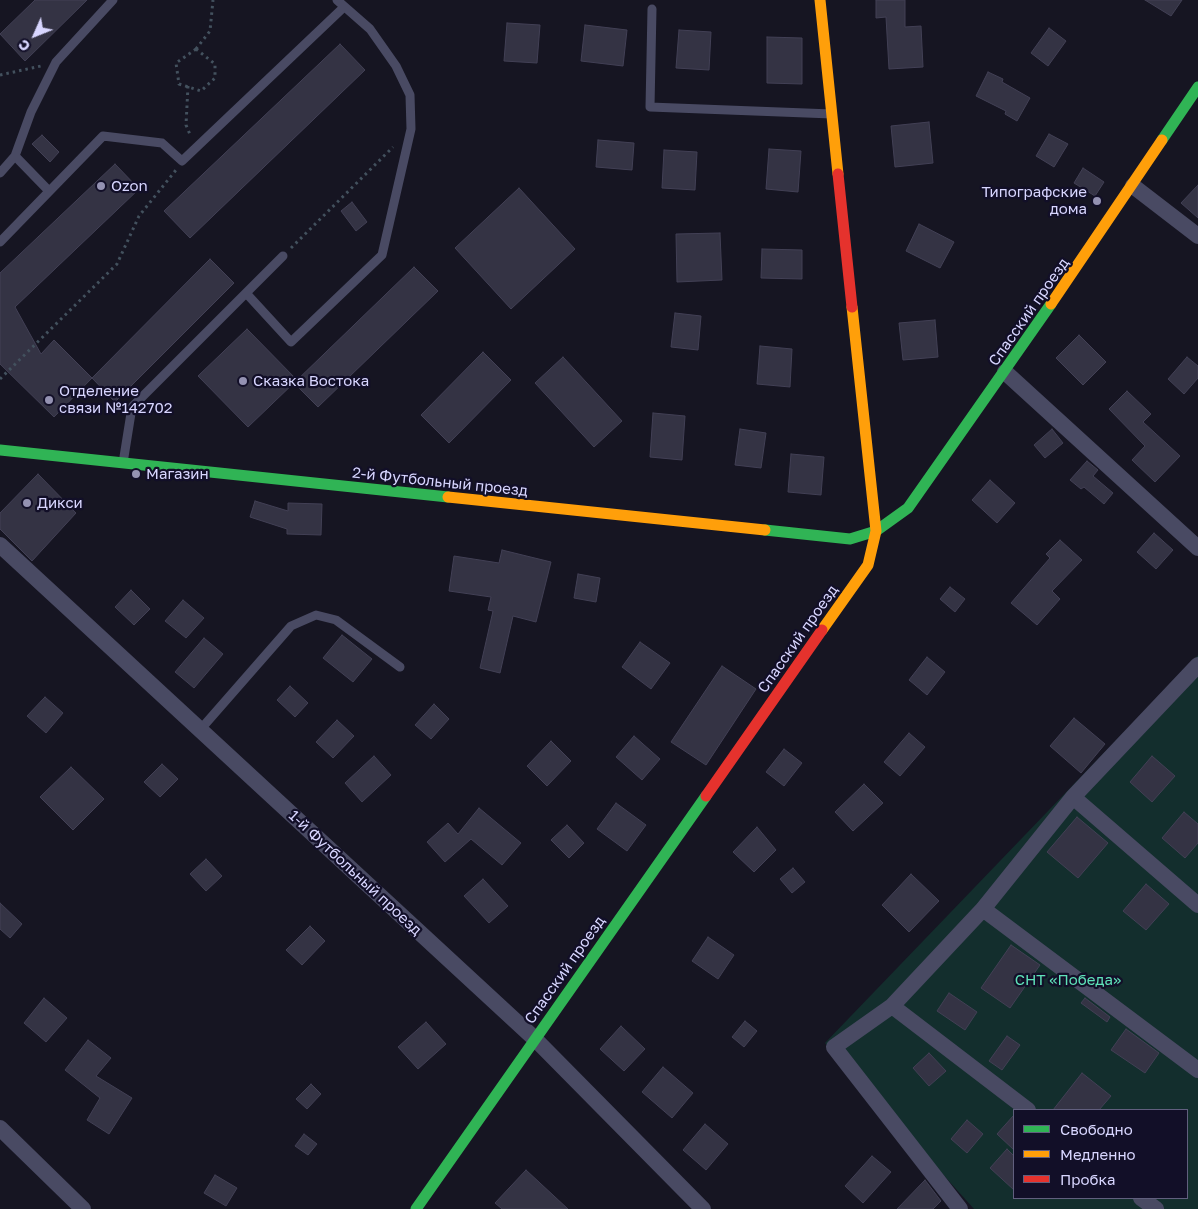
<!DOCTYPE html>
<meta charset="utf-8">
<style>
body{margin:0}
#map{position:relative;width:1198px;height:1209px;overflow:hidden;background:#161522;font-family:"Golos Text",sans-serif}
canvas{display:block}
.legend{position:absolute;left:1013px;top:1109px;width:175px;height:90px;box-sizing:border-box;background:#120f28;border:1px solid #615f7e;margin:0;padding:6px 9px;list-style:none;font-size:15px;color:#d8d6ff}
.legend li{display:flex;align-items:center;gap:10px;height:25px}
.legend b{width:25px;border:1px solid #615f7e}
.north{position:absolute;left:10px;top:10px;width:50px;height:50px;-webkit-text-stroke:4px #120f28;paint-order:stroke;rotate:226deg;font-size:14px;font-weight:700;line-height:20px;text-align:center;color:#d8d6ff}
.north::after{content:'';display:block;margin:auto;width:18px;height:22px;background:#d8d6ff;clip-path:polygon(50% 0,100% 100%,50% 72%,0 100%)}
</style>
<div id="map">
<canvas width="1198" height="1209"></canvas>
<ul class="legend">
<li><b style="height:6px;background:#30b455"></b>Свободно</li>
<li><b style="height:6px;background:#ff9f0a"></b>Медленно</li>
<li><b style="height:6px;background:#e5322d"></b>Пробка</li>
</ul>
<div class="north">С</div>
</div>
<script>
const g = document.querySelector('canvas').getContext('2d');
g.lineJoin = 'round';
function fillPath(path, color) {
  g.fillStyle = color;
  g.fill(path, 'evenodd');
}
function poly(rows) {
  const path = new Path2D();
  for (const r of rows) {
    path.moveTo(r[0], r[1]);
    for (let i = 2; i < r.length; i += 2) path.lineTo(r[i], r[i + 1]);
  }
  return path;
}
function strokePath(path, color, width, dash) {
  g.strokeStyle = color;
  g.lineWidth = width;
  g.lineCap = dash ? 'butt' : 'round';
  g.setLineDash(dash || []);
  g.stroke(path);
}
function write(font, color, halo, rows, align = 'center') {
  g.font = font + ' "Golos Text",sans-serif';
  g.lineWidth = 4.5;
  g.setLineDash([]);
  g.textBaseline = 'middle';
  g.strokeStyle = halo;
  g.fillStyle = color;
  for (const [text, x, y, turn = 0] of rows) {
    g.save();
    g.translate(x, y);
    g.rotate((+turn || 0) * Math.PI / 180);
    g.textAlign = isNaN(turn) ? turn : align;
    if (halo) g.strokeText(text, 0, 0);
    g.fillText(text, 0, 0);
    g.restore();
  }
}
fillPath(poly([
 [1198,655,1198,1209,974,1209,825,1043],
 [1014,1110,1187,1110,1187,1198,1014,1198]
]), '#132e2d');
const building = poly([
 [35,0,87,0,25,61,0,34,35,0],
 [876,0,905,0,905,27,921,26,923,67,889,69,886,17,876,18,876,0],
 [1145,0,1182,0,1171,16,1145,0],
 [507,23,540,25,537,63,504,61,507,23],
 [585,25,627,30,623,66,581,61,585,25],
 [1049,28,1066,41,1048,66,1031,53,1049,28],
 [679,30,711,32,709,70,676,68,679,30],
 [767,37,802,38,802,84,767,83,767,37],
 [340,44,365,70,190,238,164,211,340,44],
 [988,72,1003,79,1002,82,1030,98,1017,121,1005,114,1006,111,976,96,988,72],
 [929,122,933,163,895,167,891,126,929,122],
 [1049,134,1068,144,1054,167,1036,156,1049,134],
 [42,135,59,152,50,162,32,144,42,135],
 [598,140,634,143,632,170,596,167,598,140],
 [769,149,801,151,798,192,766,189,769,149],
 [664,150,697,152,695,190,662,188,664,150],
 [115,164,139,189,15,307,41,354,54,340,92,378,54,417,0,364,0,273,115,164],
 [1083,168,1104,182,1095,196,1074,183,1083,168],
 [1198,185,1198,218,1181,203,1198,185],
 [519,188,575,249,511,309,455,248,519,188],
 [352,202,367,222,356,231,341,211,352,202],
 [919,224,954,242,940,268,906,251,919,224],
 [720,233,722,280,677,282,676,234,720,233],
 [762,249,802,250,802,279,761,278,762,249],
 [210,259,234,283,115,402,92,378,210,259],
 [414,267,438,291,318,407,294,383,414,267],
 [675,313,701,316,698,350,671,347,675,313],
 [935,320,938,357,903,360,899,323,935,320],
 [247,329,297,380,248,427,198,376,247,329],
 [1079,335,1106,362,1083,385,1056,358,1079,335],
 [760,346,792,349,790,387,757,384,760,346],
 [483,352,511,380,449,443,421,415,483,352],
 [563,357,622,421,594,447,535,383,563,357],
 [1187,357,1198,366,1198,378,1184,394,1168,379,1187,357],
 [1127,391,1151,414,1143,422,1180,456,1155,482,1132,460,1145,446,1109,409,1127,391],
 [653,413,685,416,682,460,650,457,653,413],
 [740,429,766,433,761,468,735,465,740,429],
 [1052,429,1063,443,1045,458,1034,445,1052,429],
 [791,454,824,457,821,495,788,492,791,454],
 [1087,461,1098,470,1093,476,1113,493,1104,504,1084,487,1081,489,1070,480,1087,461],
 [38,474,76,513,32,561,0,529,0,513,38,474],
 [990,480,1015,503,997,523,972,500,990,480],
 [255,501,288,511,288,503,322,504,321,535,287,534,287,529,250,517,255,501],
 [1154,533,1173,550,1156,569,1137,552,1154,533],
 [1060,540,1082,560,1052,591,1060,599,1037,625,1011,603,1050,558,1046,554,1060,540],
 [502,550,551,562,536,622,513,616,500,673,480,668,493,611,488,610,491,597,449,591,454,556,499,563,502,550],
 [578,574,600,578,596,602,574,598,578,574],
 [950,587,965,599,955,612,940,599,950,587],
 [131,590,150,609,134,625,115,607,131,590],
 [183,600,204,618,186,638,165,621,183,600],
 [342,635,372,659,353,682,323,658,342,635],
 [204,638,223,654,194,688,175,672,204,638],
 [640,642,670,663,651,689,622,667,640,642],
 [927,657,945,672,927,695,909,680,927,657],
 [722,666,756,689,706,765,671,742,722,666],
 [290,686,308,703,295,717,277,700,290,686],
 [45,697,63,713,46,733,27,716,45,697],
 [434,704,449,719,431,739,415,725,434,704],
 [1074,718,1105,744,1081,773,1050,746,1074,718],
 [337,720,354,736,333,758,316,742,337,720],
 [909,733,925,747,900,776,884,762,909,733],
 [634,736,660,759,642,780,616,757,634,736],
 [551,741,571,761,547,786,527,766,551,741],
 [784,749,802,763,784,786,766,772,784,749],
 [374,756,391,775,362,802,345,783,374,756],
 [1152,756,1175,776,1152,802,1130,782,1152,756],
 [162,764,178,779,160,797,144,782,162,764],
 [71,767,104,799,73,830,40,797,71,767],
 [864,784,883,803,853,831,835,812,864,784],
 [616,803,646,825,627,851,597,829,616,803],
 [479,808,521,843,502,865,471,839,445,862,427,842,448,823,458,834,479,808],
 [1184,812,1198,824,1198,843,1185,858,1162,838,1184,812],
 [1077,817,1108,843,1078,878,1047,852,1077,817],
 [567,825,584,843,569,858,551,840,567,825],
 [757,827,776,850,754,872,733,852,757,827],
 [206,859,222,876,206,891,190,874,206,859],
 [793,868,805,882,792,893,780,879,793,868],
 [911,874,939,901,909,932,882,905,911,874],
 [483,879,508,906,489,923,464,896,483,879],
 [1146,884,1169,904,1146,930,1123,911,1146,884],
 [0,903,22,924,10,938,0,929,0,903],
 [310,926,325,941,302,965,286,950,310,926],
 [708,937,734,955,718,979,692,961,708,937],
 [1011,945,1040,965,1010,1008,981,988,1011,945],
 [949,993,977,1012,965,1030,937,1011,949,993],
 [44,998,67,1018,46,1042,24,1023,44,998],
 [1085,998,1110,1017,1107,1022,1081,1003,1085,998],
 [745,1021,757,1031,744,1047,732,1037,745,1021],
 [426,1022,446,1044,418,1069,398,1047,426,1022],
 [621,1026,645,1049,624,1071,600,1049,621,1026],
 [1126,1029,1159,1053,1145,1073,1111,1050,1126,1029],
 [1007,1036,1020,1045,1002,1070,989,1061,1007,1036],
 [88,1040,111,1058,96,1076,132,1098,109,1134,87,1120,100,1098,65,1070,88,1040],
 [929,1053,946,1071,929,1086,913,1068,929,1053],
 [663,1067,693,1093,672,1118,642,1092,663,1067],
 [1082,1073,1111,1096,1099,1110,1053,1110,1082,1073],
 [311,1084,321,1094,307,1109,296,1099,311,1084],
 [1014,1115,1014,1150,997,1134,1014,1115],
 [967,1120,983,1134,967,1153,951,1139,967,1120],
 [705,1124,728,1144,706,1170,683,1150,705,1124],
 [304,1134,317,1144,308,1155,295,1146,304,1134],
 [1007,1149,1014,1156,1014,1190,990,1168,1007,1149],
 [872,1156,891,1172,863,1203,845,1186,872,1156],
 [526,1170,568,1209,502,1209,495,1203,526,1170],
 [215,1175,237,1188,226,1206,204,1193,215,1175],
 [925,1180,941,1201,933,1209,897,1209,925,1180]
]);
fillPath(building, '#343344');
strokePath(building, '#424055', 1);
strokePath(poly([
 [196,49,215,64,215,78,201,91,179,84,176,63,196,49],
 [196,49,210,31,213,0],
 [0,75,41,66],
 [188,86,186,125,191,137],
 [291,248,393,147],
 [0,379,117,264,139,216,176,170]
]), '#43515e', 3, [2.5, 4]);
strokePath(poly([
 [652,9,650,107,832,114],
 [15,156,49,191],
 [0,173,15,156,31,112,56,62,113,0],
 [0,242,103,136,162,143,182,161,344,7],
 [246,293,291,342,382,255,411,129,410,95,396,66,370,29,337,0],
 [123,463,132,407,283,256],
 [200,730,291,626,316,615,336,620,400,667]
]), '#494a63', 9);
strokePath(poly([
 [1133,186,1198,236],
 [1005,372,1198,548],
 [0,545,535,1039,703,1209],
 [1073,797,1198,905],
 [983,909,1198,1070],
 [892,1006,1028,1110],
 [0,1128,83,1209],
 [1141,1198,1156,1209],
 [960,1209,834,1047,892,1006,983,909,1073,797,1198,665]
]), '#494a63', 16);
strokePath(poly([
 [1162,140,1198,87],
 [0,450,448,497],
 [765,530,850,539,876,531,908,508,1051,304],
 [416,1209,706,796]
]), '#30b455', 11);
strokePath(poly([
 [820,0,838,174],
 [1051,304,1162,140],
 [448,497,765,530],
 [822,630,868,565,876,531,852,307]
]), '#ff9f0a', 11);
strokePath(poly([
 [838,174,852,307],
 [706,796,822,630]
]), '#e5322d', 11);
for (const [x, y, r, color] of [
 [101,186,5,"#9492b2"],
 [1097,201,5,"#9492b2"],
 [243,381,5,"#9492b2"],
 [49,400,5,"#9492b2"],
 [136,474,5,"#9492b2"],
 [27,503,5,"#9492b2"]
]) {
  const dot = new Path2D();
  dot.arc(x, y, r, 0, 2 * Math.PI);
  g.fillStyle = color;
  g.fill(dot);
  strokePath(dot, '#120f28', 2);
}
write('15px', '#d8d6ff', '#120f28', [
 ["Ozon",111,186],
 ["Типографские",1087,192,"right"],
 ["дома",1087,209,"right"],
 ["Сказка Востока",253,381],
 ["Отделение",59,391],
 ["связи №142702",59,408],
 ["Магазин",146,474],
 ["Дикси",37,503]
], 'left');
write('15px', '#d8d6ff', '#120f28', [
 ["Спасский проезд",1029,312,-55],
 ["2-й Футбольный проезд",440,482,6],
 ["Спасский проезд",798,639,-55],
 ["1-й Футбольный проезд",355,873,43],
 ["Спасский проезд",565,970,-55]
]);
write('15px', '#5fe2b9', '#120f28', [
 ["СНТ «Победа»",1068,980]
]);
</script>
